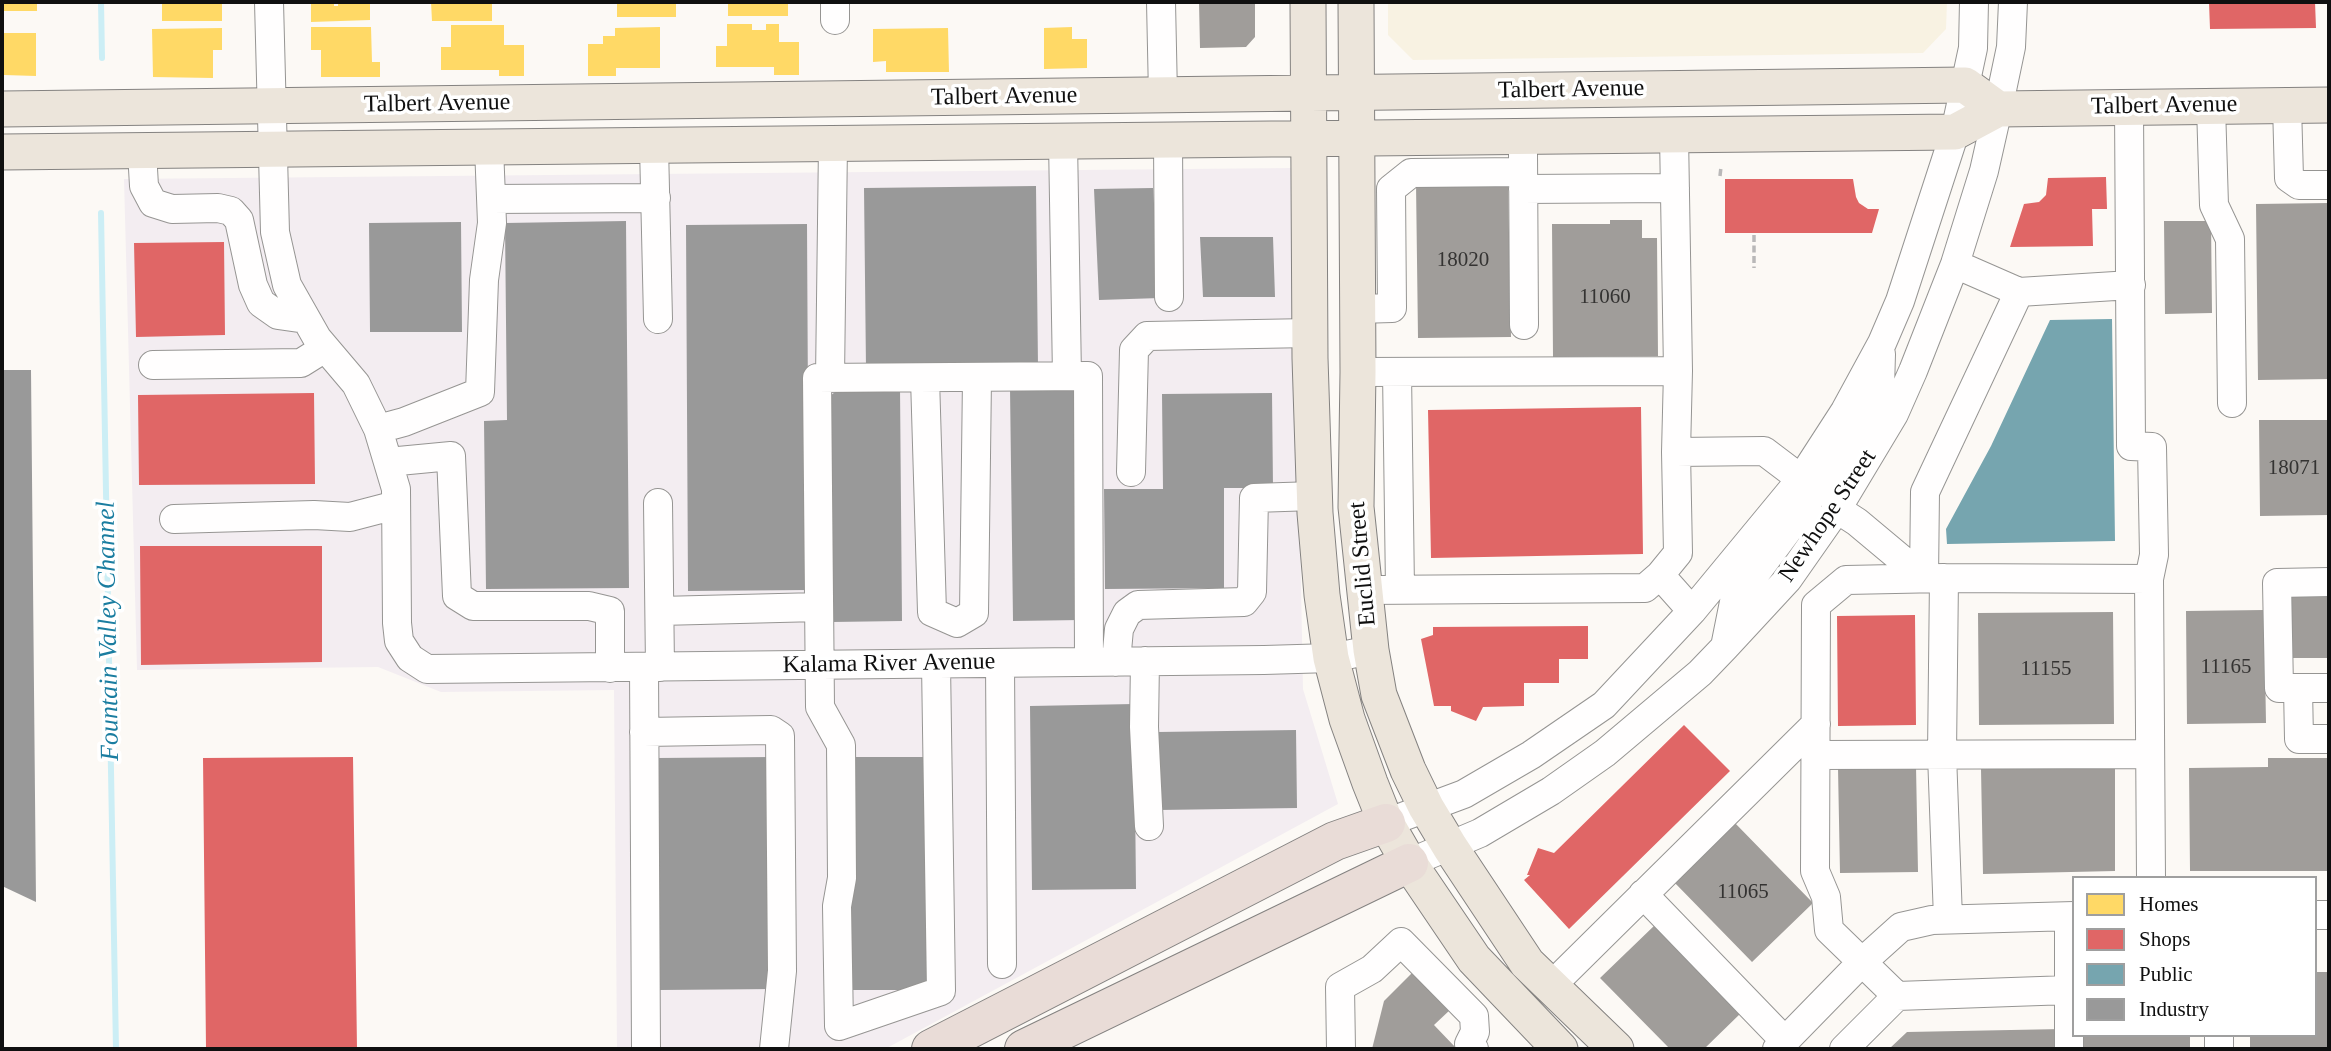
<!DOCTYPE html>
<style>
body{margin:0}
#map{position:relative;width:2331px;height:1051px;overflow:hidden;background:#fcf9f5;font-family:Georgia,serif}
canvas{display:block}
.frame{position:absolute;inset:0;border:4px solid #101010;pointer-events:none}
.legend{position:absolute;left:2072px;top:876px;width:245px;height:161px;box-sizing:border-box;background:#fff;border:2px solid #9f9f9f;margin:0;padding:9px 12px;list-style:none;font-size:21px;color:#101010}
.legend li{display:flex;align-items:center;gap:14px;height:35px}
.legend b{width:35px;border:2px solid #9f9f9f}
</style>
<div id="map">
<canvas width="2331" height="1051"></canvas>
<div class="frame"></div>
<ul class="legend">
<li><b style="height:19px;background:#ffd966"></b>Homes</li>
<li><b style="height:19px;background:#e06666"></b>Shops</li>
<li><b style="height:19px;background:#76a5af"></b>Public</li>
<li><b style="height:19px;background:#999"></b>Industry</li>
</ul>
</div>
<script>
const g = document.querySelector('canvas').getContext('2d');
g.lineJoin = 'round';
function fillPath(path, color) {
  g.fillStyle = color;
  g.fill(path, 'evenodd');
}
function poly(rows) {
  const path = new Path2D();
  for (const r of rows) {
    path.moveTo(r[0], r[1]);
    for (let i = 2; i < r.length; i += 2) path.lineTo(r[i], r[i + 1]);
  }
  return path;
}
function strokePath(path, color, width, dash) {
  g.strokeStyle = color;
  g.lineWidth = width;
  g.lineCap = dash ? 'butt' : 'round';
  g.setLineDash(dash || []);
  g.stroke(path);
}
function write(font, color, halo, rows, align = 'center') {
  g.font = font + ' Georgia,serif';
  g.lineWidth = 7;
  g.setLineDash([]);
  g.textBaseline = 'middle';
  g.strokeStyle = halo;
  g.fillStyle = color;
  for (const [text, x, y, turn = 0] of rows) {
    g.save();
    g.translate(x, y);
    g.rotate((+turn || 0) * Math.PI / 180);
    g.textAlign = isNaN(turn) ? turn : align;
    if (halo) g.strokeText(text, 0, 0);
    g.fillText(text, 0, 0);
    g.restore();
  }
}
fillPath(poly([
 [1293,168,1303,689,1338,804,885,1049,617,1049,614,690,441,692,378,667,137,670,124,179]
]), '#f3edf1');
fillPath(poly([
 [1388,2,1947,2,1946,29,1923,53,1413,60,1388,35]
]), '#f8f2e2');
fillPath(poly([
 [2,2,37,2,37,11,2,11],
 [162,2,222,2,222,21,162,21],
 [311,2,334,2,334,6,338,6,338,2,370,2,370,20,311,22],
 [431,2,492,2,492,21,432,21],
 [617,2,676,2,676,17,617,17],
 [728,2,788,2,788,16,728,16],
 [727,24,752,24,752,30,766,30,766,24,779,24,779,42,799,42,799,75,774,75,774,67,716,67,716,46,727,46],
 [451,25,504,25,504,45,524,45,524,76,499,76,499,70,441,70,441,47,451,47],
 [311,27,371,27,372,62,380,62,380,77,321,77,321,50,311,50],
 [660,27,660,68,616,68,616,76,588,76,588,44,603,44,603,36,615,36,615,28],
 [1072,27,1072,39,1087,39,1087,68,1044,69,1044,28],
 [222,28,222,50,213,50,213,78,153,77,152,29],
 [948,28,949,72,886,72,886,61,873,62,873,29],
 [2,33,36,33,36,76,4,75]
]), '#ffd966');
fillPath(poly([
 [2209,2,2315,2,2316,28,2210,29],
 [2106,177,2107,209,2092,209,2093,246,2010,247,2024,204,2039,202,2046,195,2048,178],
 [1725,179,1853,179,1856,197,1859,203,1868,209,1879,209,1872,233,1725,233],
 [224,242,225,335,136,337,134,243],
 [314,393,315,484,139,485,138,395],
 [1641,407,1643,554,1431,558,1428,410],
 [140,546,322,546,322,662,141,665],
 [1915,615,1916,725,1838,726,1837,616],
 [1588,626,1588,659,1559,659,1559,683,1524,683,1524,706,1483,707,1476,721,1451,711,1451,706,1434,706,1421,639,1433,635,1433,627],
 [1684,725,1730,771,1569,929,1524,880,1530,875,1527,875,1538,848,1554,853],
 [353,757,357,1049,206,1049,203,758]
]), '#e06666');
fillPath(poly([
 [2112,319,2115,541,1947,544,1946,529,1991,446,2050,320]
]), '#76a5af');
fillPath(poly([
 [1036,186,1038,367,866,369,864,188],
 [1153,188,1160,298,1099,300,1094,189],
 [626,221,629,588,486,589,484,421,507,420,505,223],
 [461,222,462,332,370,332,369,223],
 [807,224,809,590,688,591,686,225],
 [1200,237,1273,237,1275,297,1203,297],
 [2,370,31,370,36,902,2,886],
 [1074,387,1079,394,1081,620,1013,621,1010,388],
 [900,388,902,621,832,622,830,396,839,389],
 [1272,393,1273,488,1224,488,1224,588,1105,589,1104,489,1163,489,1162,394],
 [1134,704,1136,889,1032,890,1030,706],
 [1296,730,1297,808,1159,810,1158,732],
 [772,757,775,989,660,990,658,758],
 [852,757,927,757,926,990,852,990]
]), '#999');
strokePath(poly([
 [101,2,102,58],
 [101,213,116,1049]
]), '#cceef5', 6);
fillPath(poly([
 [1199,2,1255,2,1255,37,1246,47,1200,48],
 [1508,182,1511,337,1418,338,1416,183],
 [2329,203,2329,379,2258,380,2256,204],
 [1610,220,1642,220,1642,238,1657,238,1658,356,1553,357,1552,224,1610,224],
 [2164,221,2211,221,2212,313,2165,314],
 [2259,420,2329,420,2329,515,2260,516],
 [2329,590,2329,658,2289,658,2288,591],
 [2264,610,2266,723,2187,724,2186,611],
 [2113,612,2114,724,1979,725,1978,613],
 [2268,758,2329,758,2329,871,2190,871,2189,768,2268,767],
 [1916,766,1918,872,1840,873,1838,768],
 [2115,768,2115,871,1983,874,1981,769],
 [1734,822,1813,903,1752,962,1673,881],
 [1656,924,1742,1012,1704,1049,1670,1049,1600,978],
 [1414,971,1451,1009,1434,1025,1457,1049,1372,1049,1384,1001],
 [2315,972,2329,972,2329,1049,2250,1049,2250,1035,2315,1035],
 [2063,1029,2064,1049,1889,1049,1907,1032],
 [2082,1035,2190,1035,2190,1049,2082,1049]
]), '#a09d9a');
const minor = poly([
 [269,2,275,232,287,285,317,338,356,384,378,429,396,489,397,623,399,641,410,658,427,669,1264,660,1331,658,1371,650],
 [835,2,835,20],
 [1161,2,1163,95],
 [2287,105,2289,178,2299,185,2329,185],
 [2211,106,2214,205,2230,239,2232,403],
 [1168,140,1169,297],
 [1063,141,1067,376],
 [654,146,658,319],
 [142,151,144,186,153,203,172,209,218,208,231,211,239,220,253,285,261,303,278,315,306,319],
 [1523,153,1524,325],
 [1523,189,1675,188],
 [491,199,656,198],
 [1955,264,2019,292,2131,285],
 [1358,309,1392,308,1391,189,1411,173,1523,172],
 [1881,354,1880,388,1862,425,1829,478,1837,509,1857,522,1924,578],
 [153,365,301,363,325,348],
 [1358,372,1678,371,1674,135],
 [1397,372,1400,589],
 [830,378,833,144],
 [925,378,932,612,957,623,974,613,977,378],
 [378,429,404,422,480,392,484,280,492,223,489,147],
 [1676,452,1678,371],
 [388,462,451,456,457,596,473,606,589,606,610,611,610,668],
 [1131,472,1134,350,1147,336,1310,333],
 [658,503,660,667],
 [174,519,314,515,350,517,396,505],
 [1660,575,1692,611],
 [1924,578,1925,492,2019,292],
 [1944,578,1942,754,1948,919],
 [2149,579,2151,878],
 [2329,582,2277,583,2279,688,2329,688],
 [1365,590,1645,588,1660,575,1678,553,1676,452,1764,451,1801,479,1808,489,1808,503,1734,602,1725,647],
 [660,611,819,607],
 [1145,661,1144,727,1149,826],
 [1116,662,1119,629,1127,613,1138,605,1244,602,1252,592,1254,498,1314,496],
 [1000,663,1002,964],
 [936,664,941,991,839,1026,837,906,842,878,841,745,820,707,817,378,1088,376,1089,662],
 [644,667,646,1049],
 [2298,688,2299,739,2329,739],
 [644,732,771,730,780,736,782,971,774,1049],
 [1816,755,2150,754],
 [1386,823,1464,794,1531,755,1604,705,1692,611,1801,479,1845,411,1882,343,1900,301,1955,132,1973,48,1974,2],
 [1409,863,1480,833,1551,791,1605,753,1700,673,1725,647,1788,579,1837,509,1894,414,1913,371,1955,264,1984,171,1998,109,2011,47,2013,2],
 [1643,894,1785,1041],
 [2315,915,2329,915],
 [1551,986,1816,724],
 [2069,990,2069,1049],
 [1897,996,1829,930,1826,897,1815,871,1816,605,1846,580,1944,578,2149,579,2154,555,2152,447,2131,446,2129,106],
 [2219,1035,2219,1049],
 [1341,1049,1340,987,1372,969,1401,942,1474,1016,1475,1032,1469,1044,1474,1049],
 [1777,1049,1861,963,1901,927,1932,920,2074,916],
 [1844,1049,1897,996,2069,990,2069,917]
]);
const major = poly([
 [1308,2,1310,358,1315,513,1322,595,1331,658,1347,719,1370,783,1386,823,1409,863,1474,959,1560,1049],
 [1356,2,1358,372,1356,507,1371,650,1379,695,1408,770,1426,807,1450,847,1527,963,1616,1049],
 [2,109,1965,85,1998,109],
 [2,152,1955,132,1998,109,2329,105]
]);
const highway = poly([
 [931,1049,1335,841,1386,823],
 [1024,1049,1409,863]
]);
strokePath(minor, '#969593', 30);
strokePath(major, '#848280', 37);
strokePath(highway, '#848280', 40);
strokePath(poly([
 [1720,176,1721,167],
 [1754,235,1754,268]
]), '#b9b8b8', 3.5, [7, 3.5]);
strokePath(minor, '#fffefe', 28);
strokePath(major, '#ece5db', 35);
strokePath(highway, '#e9dcd7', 38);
write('21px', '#343332', null, [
 ["18020",1463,260],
 ["11060",1605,297],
 ["18071",2294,468],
 ["11165",2226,667],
 ["11155",2046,669],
 ["11065",1743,892]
]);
write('24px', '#101010', '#fff', [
 ["Talbert Avenue",1571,90,-1],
 ["Talbert Avenue",1004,97,-1],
 ["Talbert Avenue",437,104,-1],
 ["Talbert Avenue",2164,106,-1],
 ["Newhope Street",1828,516,-56],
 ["Euclid Street",1363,564,-95],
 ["Kalama River Avenue",889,664,-1]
]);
write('italic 26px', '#1a7da0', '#fff', [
 ["Fountain Valley Channel",109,631,-91]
]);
</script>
